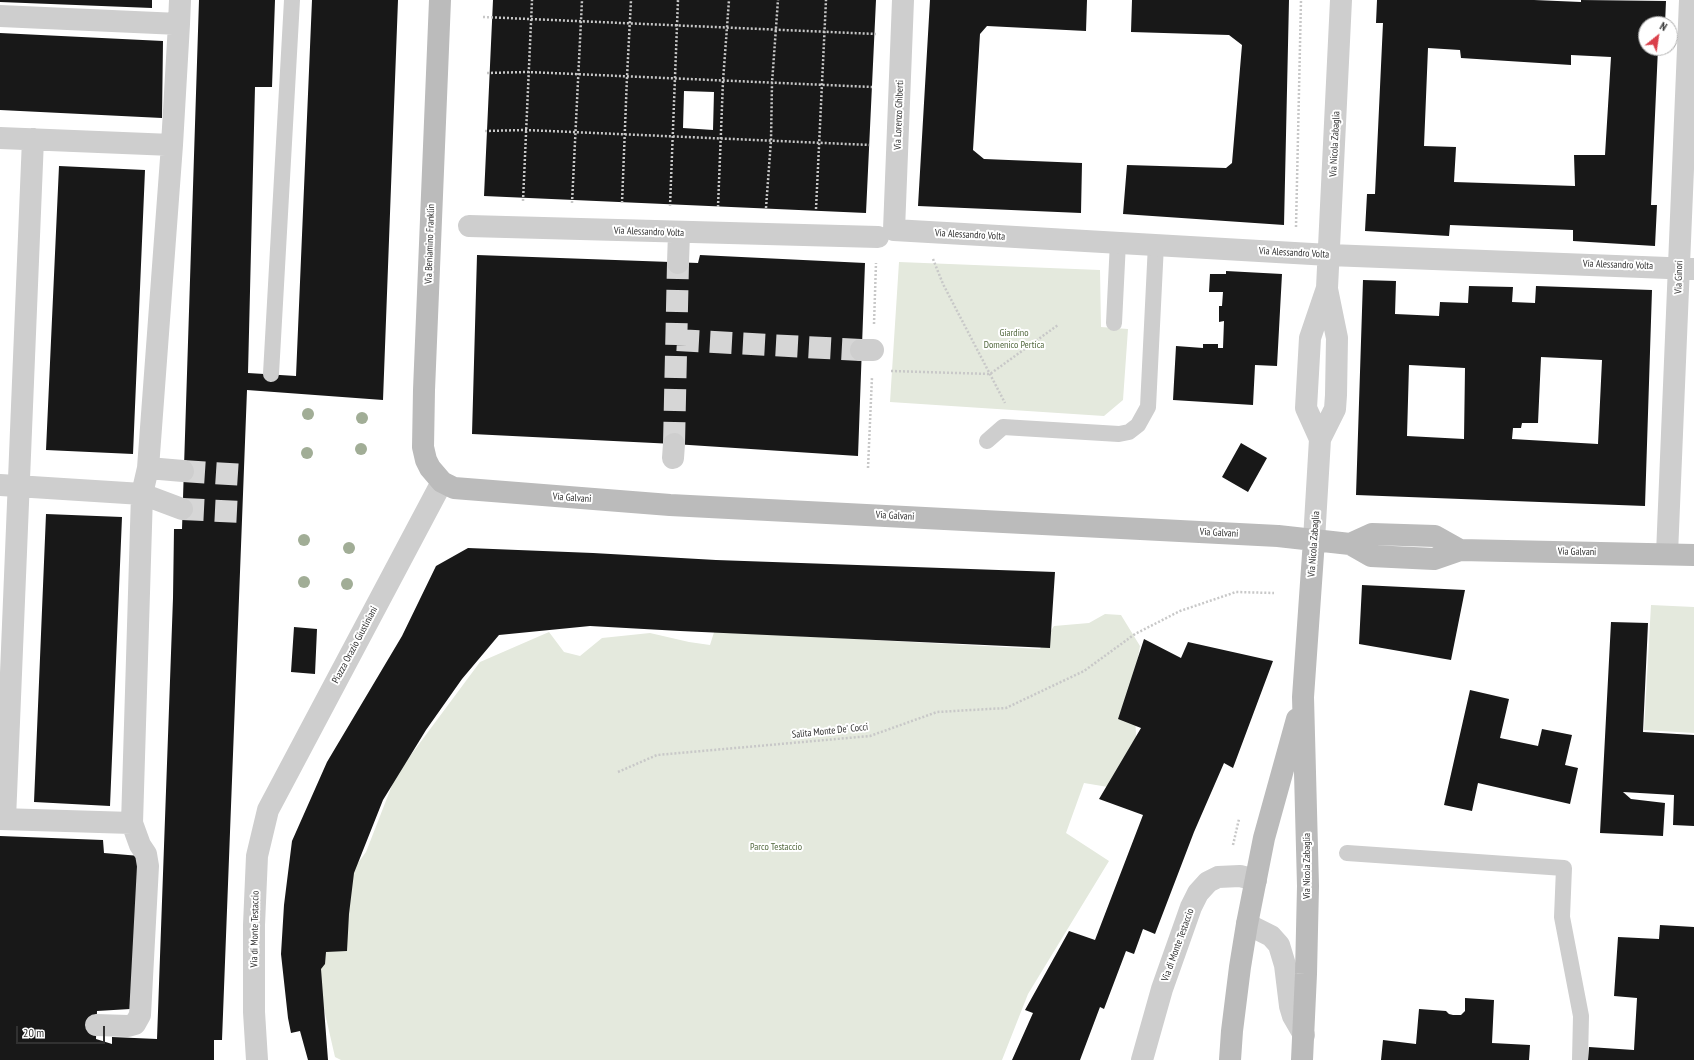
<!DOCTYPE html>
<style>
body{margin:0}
#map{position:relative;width:1694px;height:1060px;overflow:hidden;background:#fff;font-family:"PT Sans Narrow",sans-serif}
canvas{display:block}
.north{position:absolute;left:1638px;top:16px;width:40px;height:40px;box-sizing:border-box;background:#fff;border:1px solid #adadad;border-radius:50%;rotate:30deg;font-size:11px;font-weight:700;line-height:16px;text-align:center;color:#313131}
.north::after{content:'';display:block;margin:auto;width:14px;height:18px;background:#da404b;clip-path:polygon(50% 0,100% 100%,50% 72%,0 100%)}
.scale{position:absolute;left:16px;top:1026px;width:89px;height:18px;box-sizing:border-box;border:2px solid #313131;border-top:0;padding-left:5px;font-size:12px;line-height:14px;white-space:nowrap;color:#313131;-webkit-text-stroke:3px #fff;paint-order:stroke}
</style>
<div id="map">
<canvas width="1694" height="1060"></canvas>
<div class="north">N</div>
<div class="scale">20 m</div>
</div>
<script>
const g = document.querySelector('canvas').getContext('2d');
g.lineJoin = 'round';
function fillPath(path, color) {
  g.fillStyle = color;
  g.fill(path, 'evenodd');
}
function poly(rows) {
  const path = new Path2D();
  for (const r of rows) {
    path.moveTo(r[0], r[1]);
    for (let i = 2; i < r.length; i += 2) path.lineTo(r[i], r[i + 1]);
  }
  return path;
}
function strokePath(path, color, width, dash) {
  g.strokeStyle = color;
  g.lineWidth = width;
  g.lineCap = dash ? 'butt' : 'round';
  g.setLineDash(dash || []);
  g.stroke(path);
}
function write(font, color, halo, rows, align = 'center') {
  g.font = font + ' "PT Sans Narrow",sans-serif';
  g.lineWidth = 4;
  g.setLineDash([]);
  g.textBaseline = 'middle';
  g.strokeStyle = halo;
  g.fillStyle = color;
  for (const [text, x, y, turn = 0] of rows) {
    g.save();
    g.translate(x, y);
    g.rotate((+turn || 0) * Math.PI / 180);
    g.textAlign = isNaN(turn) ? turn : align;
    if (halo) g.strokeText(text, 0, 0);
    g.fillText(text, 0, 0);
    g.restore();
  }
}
fillPath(poly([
 [899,262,1100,270,1101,327,1128,329,1123,400,1104,416,890,402],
 [1651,605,1694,607,1694,733,1644,730],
 [1105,614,1121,615,1140,646,1134,679,1136,737,1108,787,1084,783,1066,833,1109,861,1028,994,1002,1060,341,1060,335,1057,318,983,314,959,349,875,366,852,396,775,480,662,549,632,564,652,580,656,602,638,650,633,689,642,710,645,716,626,800,636,1040,649,1054,626,1089,623]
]), '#e4e9dd');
fillPath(poly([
 [0,0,152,0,152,8,0,2],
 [199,0,275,0,272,87,255,87,248,373,296,376,312,0,398,0,383,400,247,390,227,910,194,909,227,910,222,1040,214,1040,214,1060,0,1060,0,836,103,840,104,853,140,856,130,1009,97,1011,96,1039,112,1044,112,1037,157,1039,173,598,174,529,182,529],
 [493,0,876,0,866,213,484,196],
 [684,91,714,92,713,130,683,128],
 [930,0,1087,0,1086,31,987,26,980,34,973,150,984,159,1082,163,1081,213,918,206],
 [1132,0,1289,0,1284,225,1123,214,1127,165,1226,168,1232,163,1242,45,1229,35,1131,32],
 [1377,0,1534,0,1581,2,1581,0,1666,1,1665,24,1646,24,1646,48,1658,48,1651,205,1657,205,1655,246,1573,241,1573,230,1450,225,1449,236,1365,231,1367,194,1375,194,1383,23,1376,23],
 [1428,48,1460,50,1461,58,1571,65,1571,55,1611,57,1605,155,1574,155,1575,186,1454,182,1456,147,1424,146],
 [0,33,163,41,162,118,0,110],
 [59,166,145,170,133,454,46,450],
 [477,255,698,263,700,255,865,263,858,456,674,444,472,434],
 [1226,271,1282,274,1277,366,1255,365,1253,405,1173,400,1176,346,1203,348,1203,344,1218,344,1218,348,1223,348,1224,321,1219,322,1219,306,1222,306,1223,292,1209,292,1210,274,1226,274],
 [1363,280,1396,281,1395,314,1439,316,1440,302,1468,303,1469,286,1513,287,1512,302,1535,303,1536,286,1652,290,1645,506,1356,495],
 [1541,357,1602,360,1598,444,1512,439,1513,428,1521,428,1522,423,1538,423],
 [1409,365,1465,368,1464,439,1407,436],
 [1241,443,1267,458,1248,492,1222,477],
 [46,514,122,517,110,806,34,802],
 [468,548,593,553,716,560,1055,572,1050,648,680,631,590,626,499,635,462,679,426,730,383,800,354,873,349,914,347,951,326,952,325,964,321,969,328,1060,308,1060,300,1031,291,1033,288,1018,281,954,284,905,292,841,327,762,402,636,436,566],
 [1362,585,1465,590,1451,660,1359,644],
 [1611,622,1648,623,1643,732,1694,735,1694,826,1673,825,1674,795,1623,792,1631,799,1665,803,1663,836,1600,833],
 [294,627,317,629,315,674,291,672],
 [1144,639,1181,658,1188,642,1273,661,1233,768,1224,763,1194,832,1155,934,1143,929,1134,954,1126,951,1104,1009,1100,1007,1080,1060,1012,1060,1033,1013,1025,1010,1069,931,1095,940,1143,815,1099,799,1141,728,1118,719],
 [1470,690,1509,699,1500,738,1538,746,1542,729,1572,735,1565,765,1578,768,1570,804,1478,783,1472,811,1444,805],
 [1660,925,1694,927,1694,1060,1588,1060,1589,1047,1634,1050,1637,998,1614,996,1618,937,1659,939],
 [1465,998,1494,1000,1492,1043,1530,1045,1529,1060,1381,1060,1383,1040,1416,1044,1419,1009,1446,1011,1449,1014,1453,1015,1461,1015,1465,1011]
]), '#181818');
strokePath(poly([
 [677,340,861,350],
 [674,444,678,263],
 [183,471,244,475],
 [182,509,242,512]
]), '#d6d6d6', 22, [22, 11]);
strokePath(poly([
 [483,17,876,34],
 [487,73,528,72,872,87],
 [485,131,526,130,870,145],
 [523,201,532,0],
 [572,203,582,0],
 [622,203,627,77,631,0],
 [670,206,678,0],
 [718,207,723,81,729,0],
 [766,208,771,140,772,83,778,0],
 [816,209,826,0],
 [1296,227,1301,0],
 [933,259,943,284,1005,403],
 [874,324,876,263],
 [891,371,990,374,1058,325],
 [868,468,872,377],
 [618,772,657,755,870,736,937,712,1006,708,1084,671,1135,634,1180,611,1236,592,1274,593],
 [1233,845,1239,819]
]), '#c8c8c8', 2.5, [2, 2]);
strokePath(poly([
 [1114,323,1118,242],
 [271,374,292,0],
 [987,441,1003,427,1119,434,1129,432,1138,425,1148,407,1156,244],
 [1347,853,1564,868,1562,917,1581,1016,1580,1060]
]), '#cecece', 16);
strokePath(poly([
 [903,0,894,230,1329,255,1694,269],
 [0,16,179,24,180,0],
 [0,138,172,145],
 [469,226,878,237],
 [678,263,679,233],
 [861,350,873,350],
 [1320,439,1306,408,1310,338,1327,288,1341,0],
 [673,458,674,444],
 [148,468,183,471],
 [0,485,142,494,182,509],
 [1314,540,1320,439,1335,409,1336,395,1337,338,1327,289],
 [1667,554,1690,0],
 [0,819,132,823],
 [5,819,33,139],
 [1247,924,1271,936,1279,945,1285,965,1290,1006,1293,1016,1304,1035],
 [96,1025,128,1026,135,1024,140,1015,148,866,146,854,140,845,132,823,142,494,148,468,172,145,179,24],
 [257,1060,254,1012,254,925,257,856,268,810,442,482],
 [1142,1060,1162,989,1191,907,1198,893,1208,882,1218,877,1240,876,1256,880]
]), '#cecece', 22);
strokePath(poly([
 [440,0,424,390,423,447,426,460,430,468,442,482,454,488,670,505,1278,536,1350,544,1371,556,1434,559,1460,550,1694,555],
 [1350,544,1372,534,1435,536,1460,550],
 [1230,1060,1232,1031,1240,967,1247,924,1264,838,1297,719],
 [1302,1060,1306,974,1308,886,1303,697,1314,540]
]), '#bbb', 22);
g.fillStyle = '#a1ad96';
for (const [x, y] of [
 [308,414],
 [362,418],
 [361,449],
 [307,453],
 [304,540],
 [349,548],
 [304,582],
 [347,584]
]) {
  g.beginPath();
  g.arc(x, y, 6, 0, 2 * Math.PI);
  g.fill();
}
write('10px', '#313131', '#fff', [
 ["Via Lorenzo Ghiberti",899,115,-88],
 ["Via Nicola Zabaglia",1335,144,-87],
 ["Via Alessandro Volta",649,232,2],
 ["Via Alessandro Volta",970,235,3],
 ["Via Beniamino Franklin",430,244,-88],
 ["Via Alessandro Volta",1294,253,3],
 ["Via Alessandro Volta",1618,265,2],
 ["Via Ginori",1679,277,-88],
 ["Via Galvani",572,498,4],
 ["Via Galvani",895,516,3],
 ["Via Galvani",1219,533,3],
 ["Via Nicola Zabaglia",1314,544,-86],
 ["Via Galvani",1577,552,1],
 ["Piazza Orazio Giustiniani",355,645,-62],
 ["Salita Monte De' Cocci",830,731,-6],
 ["Via Nicola Zabaglia",1307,866,-90],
 ["Via di Monte Testaccio",255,929,-89],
 ["Via di Monte Testaccio",1178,945,-70]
]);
write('10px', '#546a40', '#fff', [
 ["Giardino",1014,333],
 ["Domenico Pertica",1014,345],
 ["Parco Testaccio",776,847]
]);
</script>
